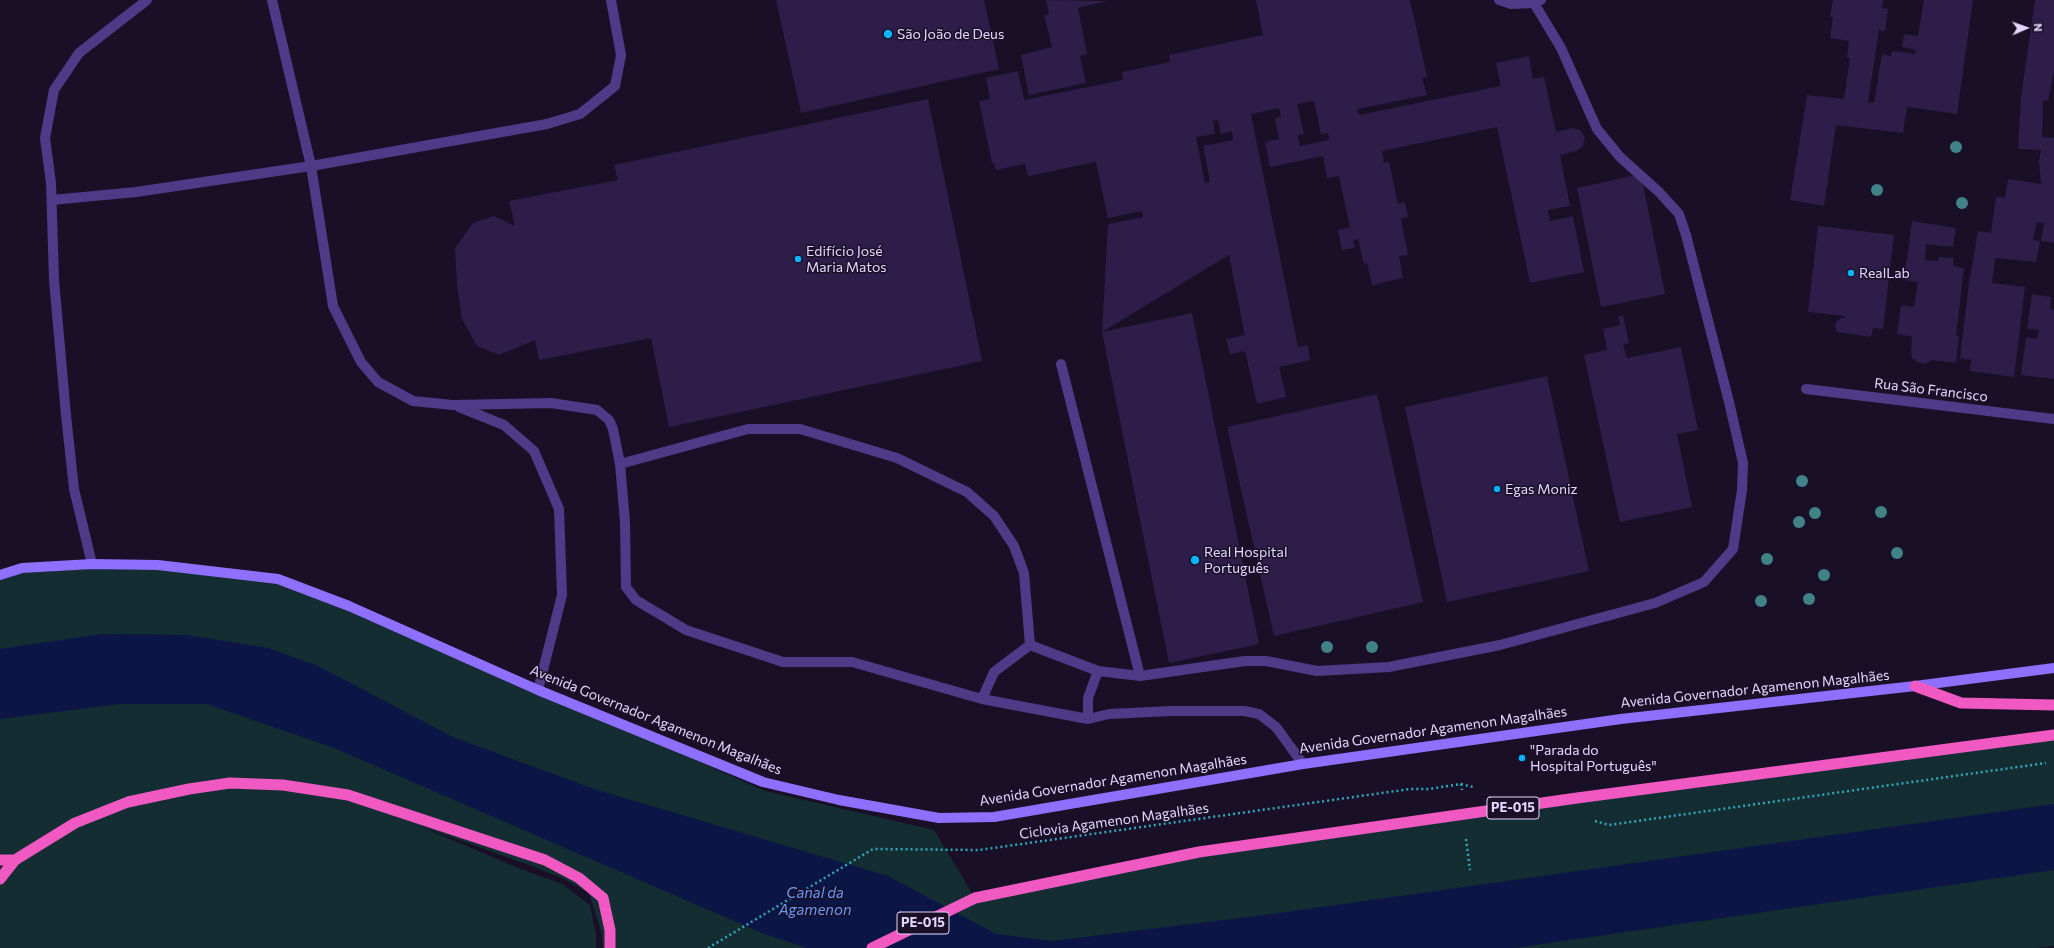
<!DOCTYPE html>
<meta charset="utf-8">
<style>
body{margin:0}
#map{position:relative;width:2054px;height:948px;overflow:hidden;background:#191028;font-family:Commissioner,sans-serif}
canvas{display:block}
.north{position:absolute;left:2006px;top:8px;width:40px;height:40px;-webkit-text-stroke:3px #191028;paint-order:stroke;rotate:88deg;font-size:11px;font-weight:700;line-height:16px;text-align:center;color:#e3d7ff}
.north::after{content:'';display:block;margin:auto;width:14px;height:18px;background:#e3d7ff;clip-path:polygon(50% 0,100% 100%,50% 72%,0 100%)}
</style>
<div id="map">
<canvas width="2054" height="948"></canvas>
<div class="north">N</div>
</div>
<script>
const g = document.querySelector('canvas').getContext('2d');
g.lineJoin = 'round';
function fillPath(path, color) {
  g.fillStyle = color;
  g.fill(path, 'evenodd');
}
function poly(rows) {
  const path = new Path2D();
  for (const r of rows) {
    path.moveTo(r[0], r[1]);
    for (let i = 2; i < r.length; i += 2) path.lineTo(r[i], r[i + 1]);
  }
  return path;
}
function strokePath(path, color, width, dash) {
  g.strokeStyle = color;
  g.lineWidth = width;
  g.lineCap = dash ? 'butt' : 'round';
  g.setLineDash(dash || []);
  g.stroke(path);
}
function write(font, color, halo, rows, align = 'center') {
  g.font = font + ' Commissioner,sans-serif';
  g.lineWidth = 3;
  g.setLineDash([]);
  g.textBaseline = 'middle';
  g.strokeStyle = halo;
  g.fillStyle = color;
  for (const [text, x, y, turn = 0] of rows) {
    g.save();
    g.translate(x, y);
    g.rotate((+turn || 0) * Math.PI / 180);
    g.textAlign = isNaN(turn) ? turn : align;
    if (halo) g.strokeText(text, 0, 0);
    g.fillText(text, 0, 0);
    g.restore();
  }
}
fillPath(poly([
 [158,565,278,579,538,690,765,791,934,830,975,898,1199,852,2054,735,2054,946,2037,948,603,948,602,935,589,893,564,879,532,866,417,825,518,868,562,884,590,905,596,935,596,948,0,948,0,868,6,861,0,860,0,574]
]), '#132d32');
fillPath(poly([
 [102,634,187,635,268,648,318,666,453,737,594,789,888,876,996,934,1052,941,1272,914,2054,804,2054,870,1515,948,807,948,762,933,334,748,207,704,121,704,0,719,0,649]
]), '#0b1546');
fillPath(poly([
 [776,0,984,0,999,69,801,113],
 [1046,0,1108,1,1078,8,1087,54,1080,56,1086,83,1029,95,1021,55,1052,47,1044,15,1049,14],
 [1256,0,1410,0,1427,77,1422,78,1427,95,1357,109,1359,115,1501,86,1496,63,1529,56,1533,79,1544,77,1556,132,1572,128,1580,130,1585,137,1583,146,1577,151,1560,155,1570,206,1548,210,1550,221,1573,216,1584,272,1530,283,1497,127,1382,151,1384,163,1389,162,1398,204,1405,202,1408,217,1401,219,1408,255,1399,256,1403,278,1372,285,1367,263,1364,264,1358,239,1353,241,1355,248,1342,250,1338,230,1350,227,1339,176,1327,178,1323,156,1270,167,1265,142,1279,139,1275,118,1281,117,1279,108,1251,114,1298,347,1308,345,1310,360,1279,367,1286,397,1257,404,1245,351,1230,354,1226,339,1245,335,1229,255,1102,332,1108,224,1143,217,1142,211,1108,218,1096,162,1028,176,1025,164,996,170,994,163,992,163,979,101,990,99,986,78,1018,71,1024,100,1123,80,1122,72,1170,62,1169,55,1263,35],
 [1314,101,1321,135,1328,133,1329,140,1300,146,1298,135,1304,134,1297,104],
 [1218,120,1221,134,1232,131,1233,140,1203,146,1210,182,1205,183,1196,137,1215,134,1213,121],
 [1833,0,1883,0,1882,8,1888,9,1885,31,1879,30,1868,102,1874,103,1882,54,1891,56,1892,51,1915,54,1916,50,1902,47,1904,34,1918,36,1924,0,1973,0,1957,114,1907,107,1903,133,1836,125,1824,206,1790,200,1807,95,1844,99,1850,58,1847,58,1849,41,1830,38,1833,17,1830,17],
 [2035,0,2054,0,2054,71,2048,101,2043,100,2042,137,2054,138,2054,243,2041,241,2044,223,2037,222,2033,240,2040,241,2036,262,1995,258,1992,283,2025,287,2014,377,1970,371,1971,360,1960,358,1969,283,1978,231,1991,233,1996,197,2005,198,2008,179,2041,184,2039,161,2041,150,2018,149,2021,97],
 [928,99,982,361,669,427,651,338,539,360,535,340,499,355,477,346,462,319,457,284,455,248,473,223,494,216,515,226,509,201,618,180,614,165],
 [1641,174,1665,294,1601,307,1577,188],
 [1912,221,1956,228,1953,247,1926,244,1925,260,1938,261,1939,257,1954,258,1953,266,1964,268,1956,336,1959,336,1956,363,1932,360,1924,364,1917,362,1912,358,1911,351,1912,337,1897,334,1901,305,1914,307,1918,282,1904,280],
 [1818,226,1894,235,1883,329,1873,328,1871,337,1838,332,1835,327,1836,322,1841,318,1845,318,1845,316,1808,312],
 [2032,294,2051,297,2050,309,2054,310,2054,379,2021,375,2026,337,2037,339,2039,330,2027,329],
 [1192,313,1259,644,1169,663,1102,332],
 [1623,315,1629,343,1623,344,1627,358,1681,347,1698,430,1677,434,1692,507,1620,522,1584,355,1607,350,1603,329,1620,325,1618,316],
 [1547,376,1589,571,1447,602,1405,407],
 [1377,394,1423,602,1274,636,1227,427]
]), '#2e1c49');
strokePath(poly([
 [1461,784,1473,787],
 [1595,821,1609,825,2046,763],
 [1466,839,1470,870],
 [708,948,873,849,979,850,1410,789,1429,789,1461,784,1462,790]
]), '#30a7ba', 2.5, [2, 3]);
strokePath(poly([
 [272,0,311,166,333,306,361,362,378,382,413,401,453,405,551,403,597,410,609,420,613,429,620,464,625,522,626,587,636,600,686,630,783,662,852,662,982,699,1088,719,1109,714,1171,711,1244,711,1259,714,1276,727,1303,764],
 [52,200,136,192,311,166,547,124,580,114,615,86,621,55,611,0],
 [1061,364,1140,676],
 [459,407,504,425,534,451,559,509,562,595,538,690],
 [620,464,748,429,800,429,897,458,967,492,994,516,1014,546,1024,573,1030,645],
 [92,564,74,489,66,415,54,280,51,183,45,138,54,90,79,53,147,0],
 [1030,645,1098,671,1140,676,1245,661,1266,661,1317,671,1389,667,1500,645,1655,603,1704,582,1733,549,1742,490,1743,463,1729,402,1686,235,1679,214,1659,192,1620,157,1597,129,1561,48,1534,3],
 [982,699,994,672,1030,645],
 [1088,719,1088,698,1098,671]
]), '#4d3b87', 10);
strokePath(poly([
 [1499,0,1511,4,1534,3,1541,0],
 [1806,389,2054,419]
]), '#4d3b87', 10);
strokePath(poly([
 [0,575,22,568,92,564,158,565,278,579,349,606,538,690,763,782,839,800,939,818,994,817,1303,764,1621,719,1915,686,2054,668]
]), '#8e6ffe', 10);
strokePath(poly([
 [1915,686,1961,703,2054,705],
 [0,860,15,860],
 [0,879,15,860,75,823,128,802,189,789,230,783,283,785,348,795,545,860,579,878,603,898,610,930,610,948],
 [872,948,975,898,1199,852,1577,798,2054,735]
]), '#f059c1', 11);
g.fillStyle = '#418289';
for (const [x, y] of [
 [1956,147],
 [1877,190],
 [1962,203],
 [1802,481],
 [1881,512],
 [1815,513],
 [1799,522],
 [1897,553],
 [1767,559],
 [1824,575],
 [1809,599],
 [1761,601],
 [1327,647],
 [1372,647]
]) {
  g.beginPath();
  g.arc(x, y, 6, 0, 2 * Math.PI);
  g.fill();
}
for (const [x, y, r, color] of [
 [888,34,5,"#04b5fe"],
 [798,259,4,"#04b5fe"],
 [1851,273,4,"#04b5fe"],
 [1497,489,4,"#04b5fe"],
 [1195,560,5,"#04b5fe"],
 [1522,758,4,"#04b5fe"]
]) {
  const dot = new Path2D();
  dot.arc(x, y, r, 0, 2 * Math.PI);
  g.fillStyle = color;
  g.fill(dot);
  strokePath(dot, '#191028', 1.5);
}
for (const [x, y, w] of [
 [1513,808,52],
 [923,923,52]
]) {
  const box = new Path2D();
  box.roundRect(x - w / 2, y - 11, w, 22, 3);
  g.fillStyle = '#191028';
  g.fill(box);
  strokePath(box, '#e3d7ff', 1);
}
write('bold 13px', '#e3d7ff', null, [
 ["PE-015",1513,808],
 ["PE-015",923,923]
]);
write('14px', '#e3d7ff', '#191028', [
 ["São João de Deus",897,34],
 ["Edifício José",806,251],
 ["Maria Matos",806,267],
 ["RealLab",1859,273],
 ["Egas Moniz",1505,489],
 ["Real Hospital",1204,552],
 ["Português",1204,568],
 ["\"Parada do",1530,750],
 ["Hospital Português\"",1530,766]
], 'left');
write('14px', '#e3d7ff', '#191028', [
 ["Rua São Francisco",1931,390,7],
 ["Avenida Governador Agamenon Magalhães",1755,689,-6],
 ["Avenida Governador Agamenon Magalhães",656,720,22],
 ["Avenida Governador Agamenon Magalhães",1433,730,-8],
 ["Avenida Governador Agamenon Magalhães",1113,780,-9],
 ["Ciclovia Agamenon Magalhães",1114,821,-8]
]);
write('italic 15px', '#669afe', '#191028', [
 ["Canal da",815,893],
 ["Agamenon",815,910]
]);
</script>
